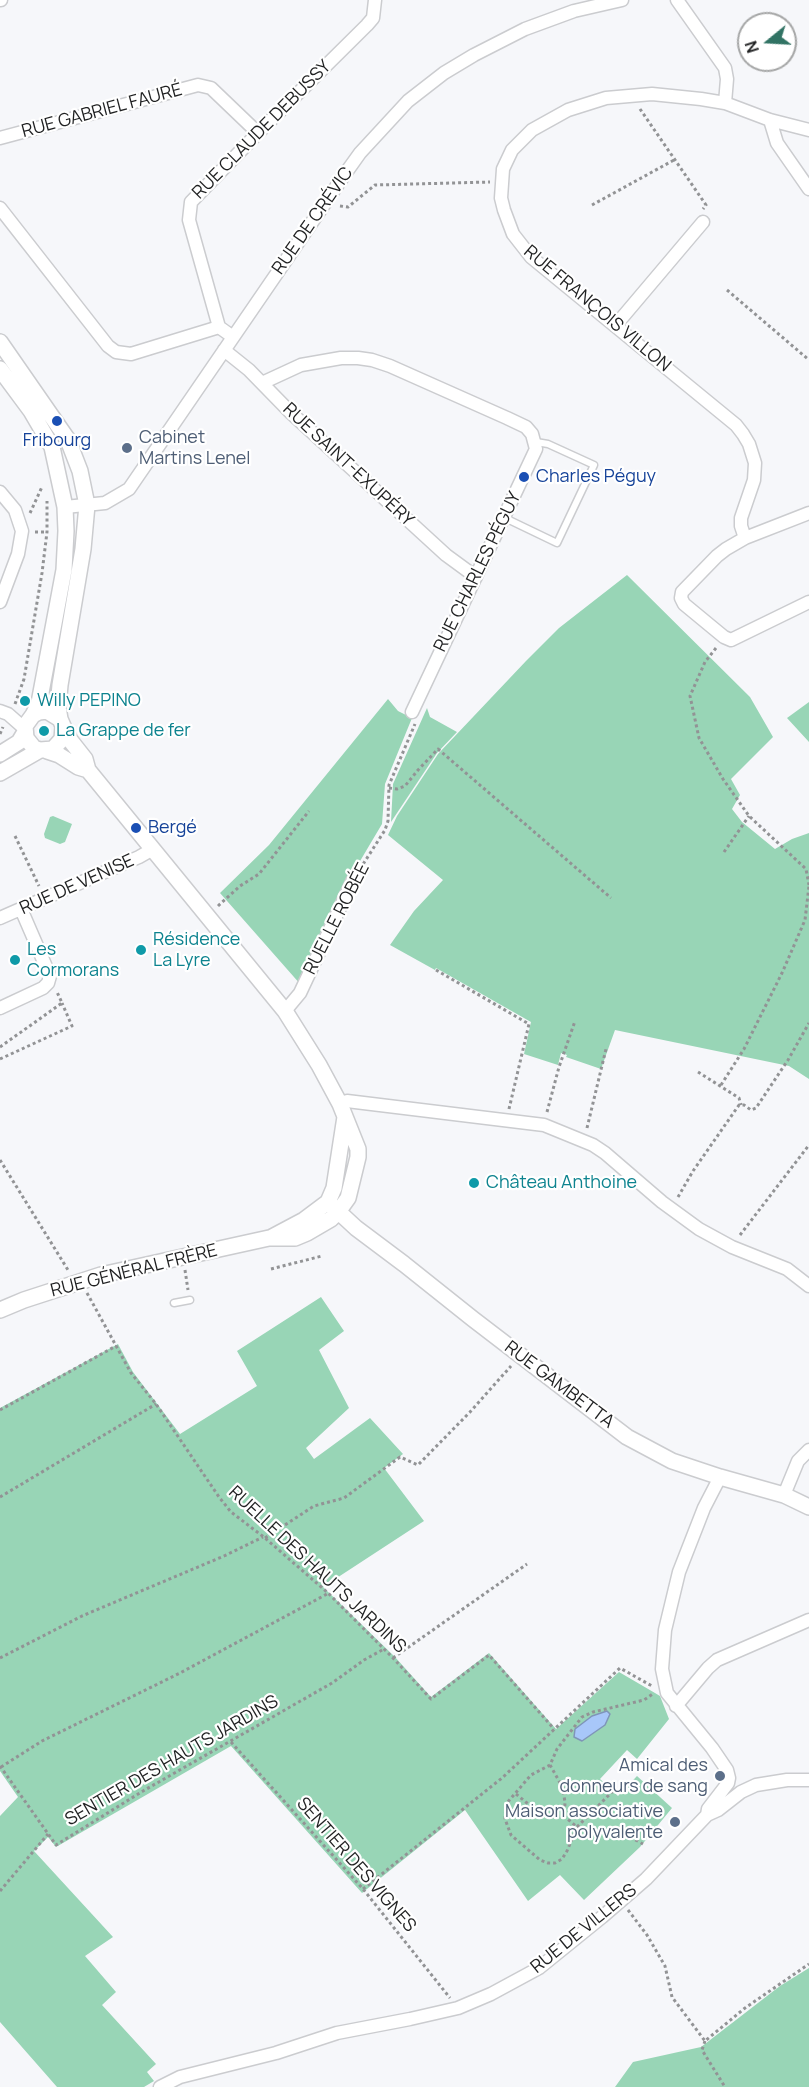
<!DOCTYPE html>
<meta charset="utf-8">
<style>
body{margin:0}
#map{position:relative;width:809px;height:2087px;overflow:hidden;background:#f6f7fa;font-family:Manrope,sans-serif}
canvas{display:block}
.north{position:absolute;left:737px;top:12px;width:60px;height:60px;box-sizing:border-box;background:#fff;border:2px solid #a5a6a6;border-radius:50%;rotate:252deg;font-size:16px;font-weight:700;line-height:24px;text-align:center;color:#1f2021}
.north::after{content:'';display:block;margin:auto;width:21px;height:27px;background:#317364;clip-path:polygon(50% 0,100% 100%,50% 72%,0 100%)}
</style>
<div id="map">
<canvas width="809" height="2087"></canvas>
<div class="north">N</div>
</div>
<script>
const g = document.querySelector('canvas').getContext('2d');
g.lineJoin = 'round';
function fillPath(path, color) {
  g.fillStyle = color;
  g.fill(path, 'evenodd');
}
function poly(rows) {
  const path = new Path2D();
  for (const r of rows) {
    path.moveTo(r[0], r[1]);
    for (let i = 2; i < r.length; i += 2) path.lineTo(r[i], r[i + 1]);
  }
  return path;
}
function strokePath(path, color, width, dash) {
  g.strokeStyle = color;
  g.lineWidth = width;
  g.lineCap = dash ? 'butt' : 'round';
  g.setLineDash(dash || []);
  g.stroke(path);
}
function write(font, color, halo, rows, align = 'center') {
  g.font = font + ' Manrope,sans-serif';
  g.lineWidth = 4.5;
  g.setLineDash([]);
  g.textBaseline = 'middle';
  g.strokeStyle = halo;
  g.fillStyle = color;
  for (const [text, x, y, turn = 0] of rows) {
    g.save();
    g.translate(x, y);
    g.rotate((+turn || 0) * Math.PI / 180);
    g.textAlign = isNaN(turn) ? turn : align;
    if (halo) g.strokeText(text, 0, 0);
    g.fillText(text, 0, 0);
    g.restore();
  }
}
fillPath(poly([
 [627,575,750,697,773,737,731,779,740,795,732,809,742,822,775,849,792,839,809,833,809,1079,789,1066,615,1030,601,1069,566,1057,567,1055,561,1053,558,1065,524,1054,531,1022,436,968,435,970,390,945,414,911,443,880,388,835,397,816,438,754,526,661,559,628],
 [388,699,398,711,412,718,385,784,382,824,350,878,301,985,220,893,269,845],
 [809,702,809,742,787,718],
 [427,708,430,717,457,732,437,753,391,822,393,784],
 [53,816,72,824,65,842,60,844,45,838,44,834,50,817],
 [321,1297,344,1331,319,1350,349,1408,306,1448,314,1459,370,1418,403,1454,384,1468,424,1521,323,1587,395,1657,431,1697,489,1653,556,1729,619,1672,655,1693,660,1696,669,1719,637,1759,627,1750,600,1779,618,1796,637,1776,672,1808,640,1847,584,1900,560,1875,528,1901,465,1810,362,1893,231,1746,56,1847,48,1837,34,1851,113,1937,85,1956,116,1992,102,2005,156,2064,147,2072,154,2081,144,2087,57,2087,0,2022,0,1816,18,1797,0,1771,0,1408,118,1344,133,1372,180,1434,257,1386,237,1351],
 [809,1968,809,2087,615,2087,633,2062,701,2047,780,1986]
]), '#98d5b6');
const water = poly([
 [607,1711,610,1714,605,1725,582,1741,574,1737,575,1729,592,1716,607,1711]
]);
fillPath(water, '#a8c7f9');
strokePath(water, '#7f95b8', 1.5);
const service = poly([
 [505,518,557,543,594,465,548,444,536,442],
 [174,1303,190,1300]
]);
const minor = poly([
 [0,0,1,0],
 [677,0,725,68,727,79,725,103],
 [770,120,777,143,809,189],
 [0,138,198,85,211,88,258,133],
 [0,208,108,346,116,352,131,354,219,327],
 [615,326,703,222],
 [233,337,219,327,189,220,191,202,258,133,367,25,373,18,375,0],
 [224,350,249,370,291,413,446,555,476,577],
 [262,383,301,365,341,358,358,358,372,360,390,366,507,418,526,427,532,434,536,449,412,712],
 [0,492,15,510,22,531,18,554,0,602],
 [65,507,105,503,129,489,345,174,360,153,408,101,444,73,474,55,525,29,574,11,622,0],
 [809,513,745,538,726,549,717,556,682,592,681,598,684,604,724,637,731,640,809,602],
 [745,538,741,526,741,518,754,480,755,463,749,444,743,434,736,425,531,257,513,234,504,210,501,198,503,169,512,150,532,130,568,110,606,98,652,94,701,99,725,103,770,120,809,130],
 [0,711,8,714,25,729],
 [0,918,139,857,153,849],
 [0,1008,43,988,48,983,50,976,21,909],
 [285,1011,300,993,353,880],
 [340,1104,347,1101,544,1125,593,1145,605,1153,662,1202,699,1229,732,1247,787,1269,809,1286],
 [784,1495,798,1461,809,1450],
 [676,1706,708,1668,717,1660,809,1620],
 [707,1815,708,1809,728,1783,729,1778,727,1770,712,1748,667,1693,662,1669,665,1630,679,1572,704,1508,720,1477],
 [160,2087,180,2077,276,2053,337,2033,410,2019,458,2008,491,1994,539,1968,602,1917,646,1879,707,1815,718,1810,741,1792,756,1785,787,1780,809,1780]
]);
const tertiary = poly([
 [0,342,68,440,80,471,87,505,83,549,60,685,58,707,60,719],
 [0,369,31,411,52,447,65,507,66,531,64,570,39,703,33,715],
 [47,751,59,755,78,767,88,770],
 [0,754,19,742,25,732],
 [0,773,40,750],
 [328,1202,356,1228,404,1264,473,1319,627,1437,672,1461,720,1477,784,1495,809,1507],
 [272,1237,304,1220,328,1202,334,1188,345,1117],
 [0,1310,24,1300,101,1275,269,1238,295,1238,307,1233,331,1219,338,1212,348,1198,358,1157,358,1149,340,1104,319,1065,285,1011,88,770,85,759,70,740,63,726,60,719,47,711,39,712,33,715,25,726,26,738,34,748,40,750,53,749,62,739,63,726]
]);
strokePath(service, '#cbcccf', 9);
strokePath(minor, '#cbcccf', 15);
strokePath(tertiary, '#cbcccf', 18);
strokePath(poly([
 [640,109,706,205,703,209],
 [592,205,674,160],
 [340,206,348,207,375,185,490,182],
 [727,290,809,360],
 [30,513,42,487],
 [35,532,45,532],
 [716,648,705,662,690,696,699,738,723,779,749,816,806,869,809,885],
 [15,704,24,679,42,573,47,532,47,501],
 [0,734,3,727],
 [389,788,397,789,405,786,418,770,438,749,611,898],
 [15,836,39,886],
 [724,852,749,816],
 [360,869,385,830,388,821,389,785,415,724],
 [218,906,240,886,259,874,309,811],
 [436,970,529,1024,509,1109],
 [0,1047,62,1003,57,992],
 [0,1059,72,1026,62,1003],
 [698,1072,739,1098,741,1105],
 [721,1085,744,1049,782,973,805,920,809,886],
 [547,1112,559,1067,575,1021],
 [587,1128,606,1049],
 [0,1160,68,1270],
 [678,1197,693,1171,739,1105,744,1105,751,1110,756,1108,788,1060,809,1023],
 [740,1235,809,1145],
 [271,1269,322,1256],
 [185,1270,188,1290],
 [87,1293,131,1373,156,1404,219,1497,231,1512,265,1538,328,1593,393,1658,431,1699,489,1655,554,1729],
 [0,1410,116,1346],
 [0,1497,156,1404],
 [265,1538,314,1506,344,1498,400,1457,418,1465,470,1412,511,1366],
 [0,1658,82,1616,224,1556,263,1537],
 [393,1658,527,1564],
 [231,1742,363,1889,450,1998],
 [550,1765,563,1788,565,1803,564,1816,577,1827,567,1851,562,1859,555,1863,548,1863,540,1860,511,1835,505,1819,506,1804,531,1775,550,1765,557,1749,582,1717,593,1712,644,1700,654,1693],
 [0,1766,56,1845,143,1791,332,1683,364,1660,384,1649],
 [1,1767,42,1741,180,1673,327,1594],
 [516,1794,538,1812,549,1817,564,1816],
 [577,1827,630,1837,643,1844],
 [577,1827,613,1791],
 [363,1889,502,1778,620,1668,652,1686],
 [0,1891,48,1834],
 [628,1910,647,1935,665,1966,672,1997,705,2041,745,2008,809,1964],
 [705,2041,702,2050,725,2087]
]), '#929395', 3, [3, 3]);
strokePath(service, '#fff', 6);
strokePath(minor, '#fff', 12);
strokePath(tertiary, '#fff', 15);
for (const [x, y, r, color] of [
 [57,421,6,"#1a4fb4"],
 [127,448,6,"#5c6f8a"],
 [524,477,6,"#1a4fb4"],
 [25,701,6,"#0f9aa8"],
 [44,731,6,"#0f9aa8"],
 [136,828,6,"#1a4fb4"],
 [141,950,6,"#0f9aa8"],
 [15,960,6,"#0f9aa8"],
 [474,1183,6,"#0f9aa8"],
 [720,1776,6,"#5c6f8a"],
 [675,1822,6,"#5c6f8a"]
]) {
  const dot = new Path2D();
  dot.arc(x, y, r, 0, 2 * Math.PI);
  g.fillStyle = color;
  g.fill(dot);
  strokePath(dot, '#fff', 2);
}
write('18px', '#1f2021', '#fff', [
 ["RUE GABRIEL FAURÉ",102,111,-15],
 ["RUE CLAUDE DEBUSSY",262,130,-45],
 ["RUE DE CRÉVIC",313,221,-55],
 ["RUE FRANÇOIS VILLON",597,309,40],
 ["RUE SAINT-EXUPÉRY",348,465,43],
 ["RUE CHARLES PÉGUY",478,572,-64],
 ["RUE DE VENISE",77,885,-24],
 ["RUELLE ROBÉE",337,919,-63],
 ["RUE GÉNÉRAL FRÈRE",134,1271,-14],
 ["RUE GAMBETTA",559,1385,37],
 ["RUELLE DES HAUTS JARDINS",317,1570,43],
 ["SENTIER DES HAUTS JARDINS",172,1761,-30],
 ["SENTIER DES VIGNES",356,1865,49],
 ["RUE DE VILLERS",584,1929,-39]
]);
write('18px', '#4e5e75', '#fff', [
 ["Cabinet",139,438,"left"],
 ["Martins Lenel",139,459,"left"],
 ["Amical des",708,1766],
 ["donneurs de sang",708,1787],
 ["Maison associative",663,1812],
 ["polyvalente",663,1833]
], 'right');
write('18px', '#164399', '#fff', [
 ["Fribourg",57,441,"center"],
 ["Charles Péguy",536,477],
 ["Bergé",148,828]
], 'left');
write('18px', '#0d838f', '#fff', [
 ["Willy PEPINO",37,701],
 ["La Grappe de fer",56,731],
 ["Résidence",153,940],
 ["La Lyre",153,961],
 ["Les",27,950],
 ["Cormorans",27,971],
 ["Château Anthoine",486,1183]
], 'left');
</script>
